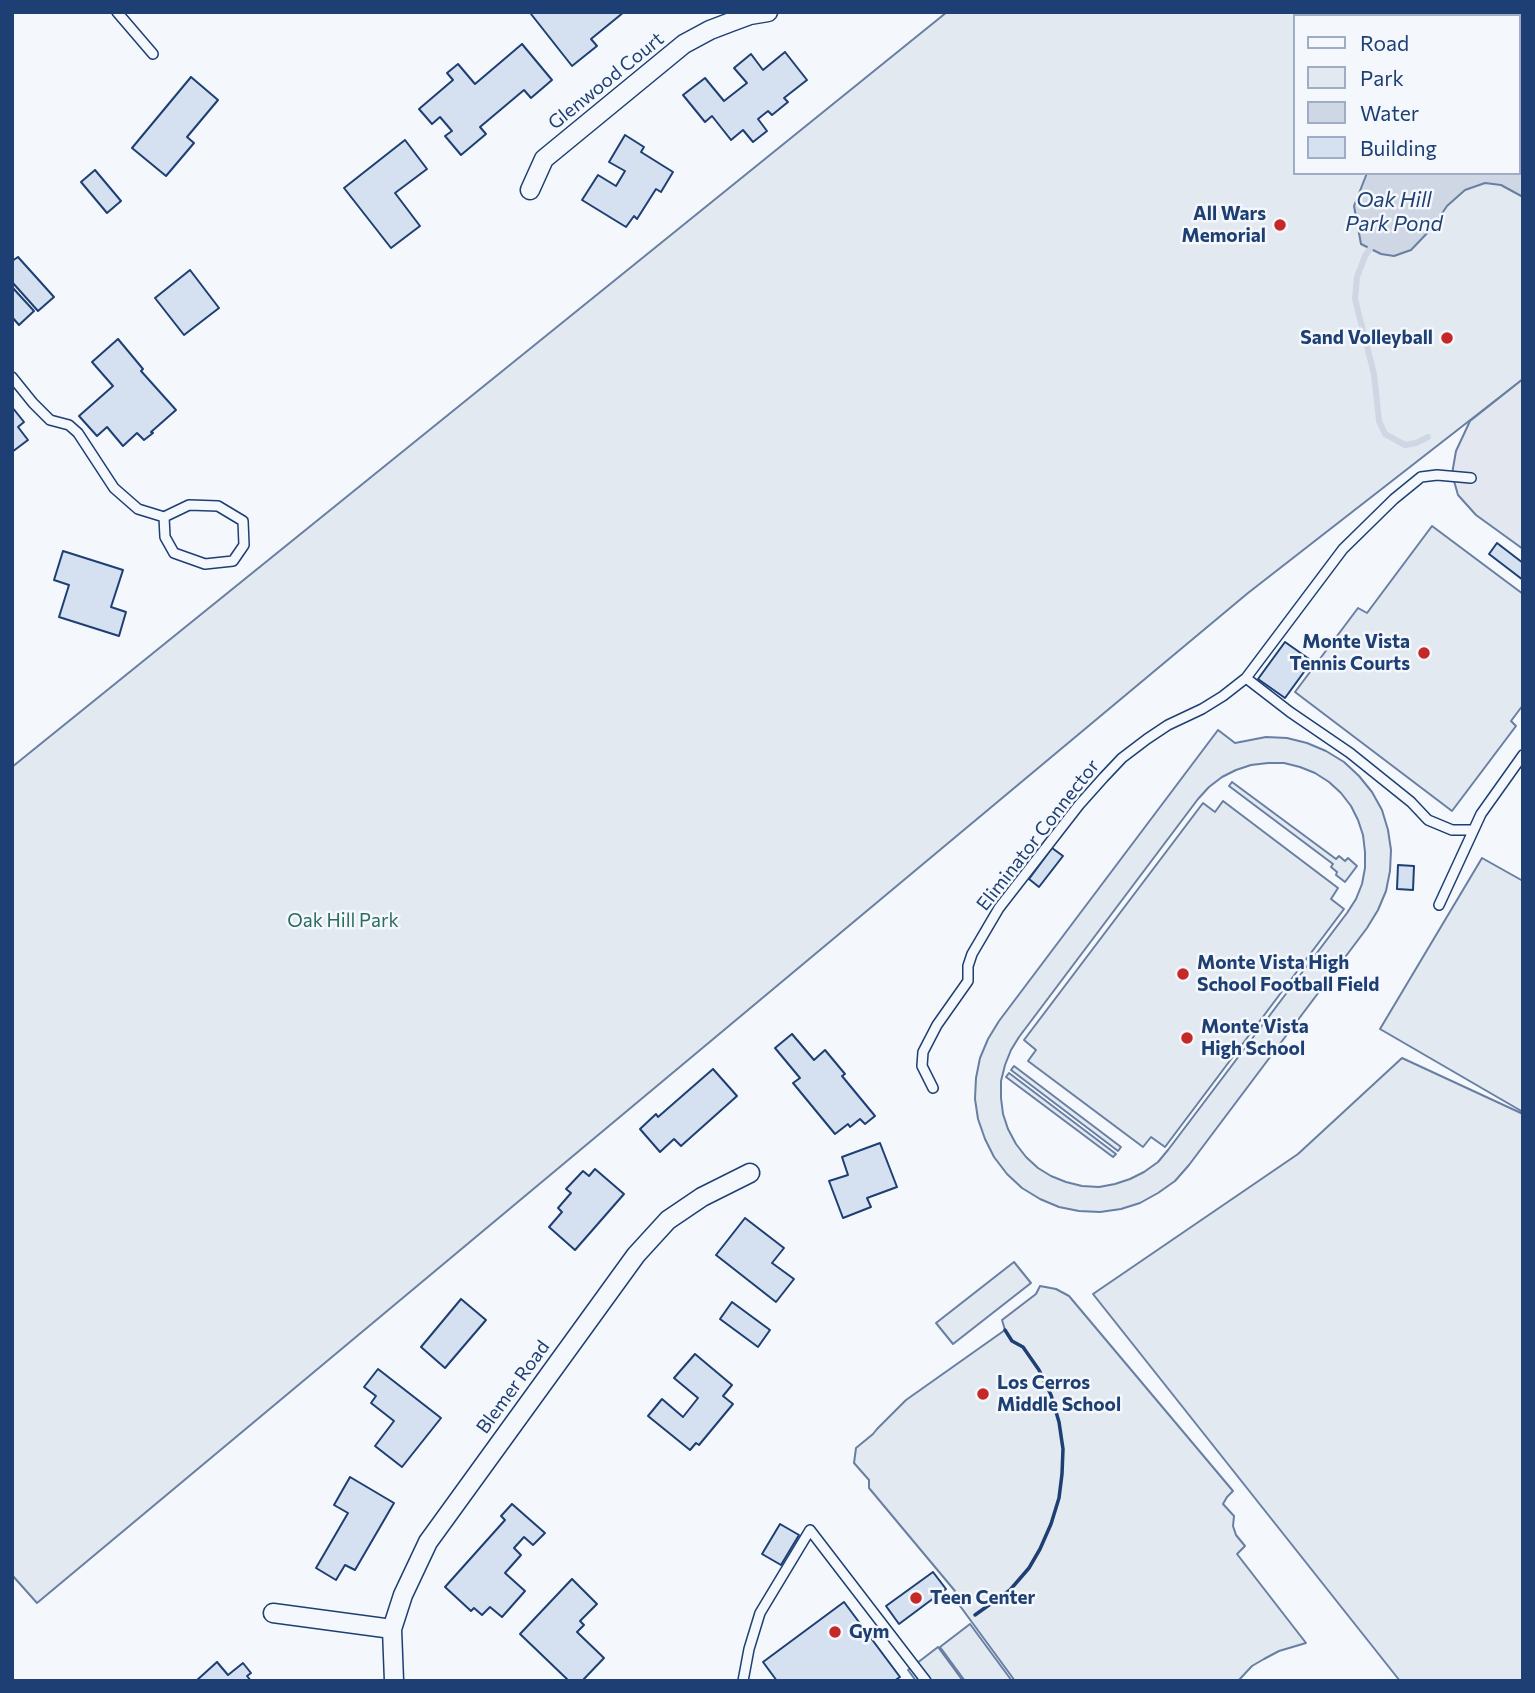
<!DOCTYPE html>
<style>
body{margin:0}
#map{position:relative;width:1535px;height:1693px;overflow:hidden;background:#f4f7fb;font-family:Commissioner,sans-serif}
canvas{display:block}
.frame{position:absolute;inset:0;border:14px solid #1d3f73;pointer-events:none}
.legend{position:absolute;left:1293px;top:14px;width:228px;height:161px;box-sizing:border-box;background:#f4f7fb;border:2px solid #9eadc5;margin:0;padding:9px 12px;list-style:none;font-size:21px;color:#1d3f73}
.legend li{display:flex;align-items:center;gap:14px;height:35px}
.legend b{width:35px;border:2px solid #9eadc5}
</style>
<div id="map">
<canvas width="1535" height="1693"></canvas>
<div class="frame"></div>
<ul class="legend">
<li><b style="height:9px;background:#f4f7fb"></b>Road</li>
<li><b style="height:19px;background:#e3e9f0"></b>Park</li>
<li><b style="height:19px;background:#cfd7e4"></b>Water</li>
<li><b style="height:19px;background:#d5e0f0"></b>Building</li>
</ul>
</div>
<script>
const g = document.querySelector('canvas').getContext('2d');
g.lineJoin = 'round';
function fillPath(path, color) {
  g.fillStyle = color;
  g.fill(path, 'evenodd');
}
function poly(rows) {
  const path = new Path2D();
  for (const r of rows) {
    path.moveTo(r[0], r[1]);
    for (let i = 2; i < r.length; i += 2) path.lineTo(r[i], r[i + 1]);
  }
  return path;
}
function strokePath(path, color, width, dash) {
  g.strokeStyle = color;
  g.lineWidth = width;
  g.lineCap = dash ? 'butt' : 'round';
  g.setLineDash(dash || []);
  g.stroke(path);
}
function write(font, color, halo, rows, align = 'center') {
  g.font = font + ' Commissioner,sans-serif';
  g.lineWidth = 5;
  g.setLineDash([]);
  g.textBaseline = 'middle';
  g.strokeStyle = halo;
  g.fillStyle = color;
  for (const [text, x, y, turn = 0] of rows) {
    g.save();
    g.translate(x, y);
    g.rotate((+turn || 0) * Math.PI / 180);
    g.textAlign = isNaN(turn) ? turn : align;
    if (halo) g.strokeText(text, 0, 0);
    g.fillText(text, 0, 0);
    g.restore();
  }
}
const green = poly([
 [947,12,1523,12,1523,379,1248,593,37,1603,12,1575,12,767,947,12],
 [1295,16,1519,16,1519,173,1295,173,1295,16],
 [1432,526,1523,594,1523,705,1511,721,1516,726,1452,811,1295,692,1358,608,1367,613,1432,526],
 [1218,730,1235,743,1266,737,1287,738,1307,743,1326,751,1344,762,1359,776,1372,792,1382,810,1388,830,1391,850,1390,871,1386,891,1378,910,1367,928,1189,1165,1175,1181,1158,1193,1140,1203,1121,1209,1100,1212,1079,1211,1059,1207,1040,1199,1022,1188,1007,1174,994,1157,985,1139,978,1119,975,1099,976,1078,980,1058,988,1039,999,1021,1218,730],
 [1268,763,1284,763,1300,767,1315,773,1329,782,1341,793,1351,806,1358,820,1363,835,1365,852,1365,868,1362,884,1356,899,1347,913,1168,1150,1158,1162,1144,1172,1130,1179,1115,1184,1099,1187,1082,1186,1066,1182,1051,1176,1038,1168,1026,1157,1016,1144,1008,1129,1003,1114,1001,1098,1001,1081,1005,1065,1011,1050,1019,1037,1198,799,1209,787,1222,777,1236,770,1251,765,1268,763],
 [1232,782,1336,859,1339,856,1345,861,1348,858,1357,866,1345,882,1336,875,1337,872,1331,867,1333,864,1229,786,1232,782],
 [1223,801,1338,888,1331,899,1344,909,1165,1147,1151,1137,1143,1147,1028,1061,1036,1050,1024,1040,1203,803,1215,812,1223,801],
 [1482,858,1523,881,1523,1112,1380,1029,1482,858],
 [1402,1058,1523,1114,1523,1681,1400,1681,1093,1294,1298,1154,1402,1058],
 [1014,1066,1121,1147,1118,1151,1011,1070,1014,1066],
 [1009,1073,1116,1154,1113,1157,1006,1077,1009,1073],
 [1014,1262,1031,1283,953,1344,936,1323,1014,1262],
 [1040,1286,1056,1289,1069,1296,1233,1491,1227,1497,1223,1504,1234,1516,1233,1526,1236,1535,1245,1546,1237,1554,1306,1643,1279,1651,1264,1659,1252,1666,1238,1681,1015,1681,952,1595,955,1591,869,1488,869,1480,854,1463,856,1448,873,1434,877,1429,906,1400,1005,1330,1002,1320,1036,1294,1040,1286],
 [970,1624,1009,1677,1012,1681,965,1681,940,1647,970,1624],
 [938,1647,963,1681,916,1681,908,1670,938,1647]
]);
fillPath(green, '#e3e9f0');
strokePath(green, '#687fa3', 2);
const parking = poly([
 [1523,379,1523,549,1476,515,1458,495,1452,474,1456,451,1470,421,1523,379]
]);
fillPath(parking, '#e3e8f0');
strokePath(parking, '#687fa3', 2);
const water = poly([
 [1451,12,1523,12,1523,197,1501,185,1485,183,1465,190,1447,206,1433,227,1411,250,1394,256,1381,254,1361,244,1354,206,1367,173,1519,173,1519,16,1452,16,1451,12]
]);
fillPath(water, '#cfd7e4');
strokePath(water, '#687fa3', 2);
strokePath(poly([
 [1370,249,1365,256,1357,277,1355,299,1374,374,1379,421,1385,434,1405,445,1416,443,1428,437]
]), '#cfd7e4', 6);
const building = poly([
 [533,12,624,12,591,39,597,46,572,66,531,14,533,12],
 [522,44,552,80,531,98,524,90,480,127,486,134,461,155,445,136,452,131,440,117,432,124,419,109,453,80,447,73,458,64,475,84,522,44],
 [785,52,807,80,784,98,788,102,772,115,768,111,758,119,767,131,753,142,743,130,731,140,712,116,705,122,683,95,705,78,724,101,747,83,734,68,751,54,763,70,785,52],
 [191,77,218,100,187,137,194,143,166,176,132,148,191,77],
 [625,135,644,147,641,152,673,172,661,192,656,189,637,219,634,216,626,227,582,200,598,175,616,186,625,171,609,162,625,135],
 [405,140,427,169,395,193,420,226,391,248,344,188,405,140],
 [95,170,121,201,107,213,81,182,95,170],
 [18,257,54,297,38,311,12,282,12,261,18,257],
 [190,270,219,308,184,335,155,298,190,270],
 [12,287,34,311,19,325,12,317,12,287],
 [118,339,143,369,141,371,176,410,151,432,153,433,144,440,137,433,123,446,107,427,97,436,79,416,113,386,92,362,118,339],
 [12,407,24,422,18,427,28,440,12,452,12,407],
 [1497,543,1523,563,1523,580,1489,554,1497,543],
 [63,551,123,570,111,607,126,612,119,636,59,617,69,585,54,580,63,551],
 [1285,642,1312,661,1285,698,1258,679,1285,642],
 [1052,848,1063,856,1039,887,1029,879,1052,848],
 [1398,865,1414,866,1413,890,1397,889,1398,865],
 [792,1034,814,1060,825,1050,845,1074,842,1076,875,1116,865,1124,860,1119,850,1127,848,1124,835,1134,793,1083,800,1078,775,1048,792,1034],
 [713,1069,737,1096,681,1146,674,1139,660,1152,640,1129,656,1114,658,1117,713,1069],
 [880,1143,897,1187,867,1198,871,1207,843,1218,829,1181,848,1175,842,1157,880,1143],
 [595,1169,624,1194,575,1250,549,1227,562,1212,558,1208,571,1193,566,1189,583,1171,589,1176,595,1169],
 [745,1218,784,1248,772,1263,794,1279,776,1302,716,1255,745,1218],
 [461,1299,486,1320,445,1368,421,1347,461,1299],
 [732,1302,770,1330,758,1347,720,1319,732,1302],
 [695,1354,732,1385,723,1396,733,1404,699,1445,696,1443,690,1450,648,1416,662,1399,683,1417,698,1398,674,1378,695,1354],
 [378,1369,441,1418,402,1467,375,1446,394,1421,371,1403,376,1396,364,1387,378,1369],
 [350,1477,394,1503,355,1570,345,1565,336,1580,316,1568,348,1513,334,1505,350,1477],
 [512,1504,545,1533,533,1545,524,1537,514,1548,521,1555,505,1573,525,1591,502,1617,490,1607,482,1615,474,1608,471,1611,445,1587,505,1520,501,1516,512,1504],
 [780,1524,799,1535,781,1565,762,1554,780,1524],
 [933,1572,946,1589,899,1624,886,1606,933,1572],
 [572,1579,597,1604,580,1621,584,1625,577,1632,604,1658,582,1681,569,1681,520,1634,572,1579],
 [844,1602,900,1677,894,1681,777,1681,763,1662,844,1602],
 [217,1662,228,1675,243,1663,251,1673,247,1676,251,1681,196,1681,217,1662]
]);
fillPath(building, '#d5e0f0');
strokePath(building, '#1d3f73', 2);
const lane = poly([
 [117,12,153,54],
 [12,377,33,403,50,420,69,425,78,433,114,488,138,509,164,517,189,505,218,506,243,521,244,545,233,561,205,564,174,553,165,537,164,517],
 [1246,678,1290,712,1350,753,1411,802,1428,820,1452,830,1473,830],
 [1439,905,1481,814,1523,755],
 [933,1088,922,1066,923,1052,937,1025,968,981,968,966,972,954,999,908,1079,805,1104,777,1122,758,1147,739,1168,725,1202,709,1223,696,1246,678,1343,549,1394,499,1421,477,1437,475,1471,478],
 [743,1681,749,1649,760,1613,810,1530,926,1681]
]);
const street = poly([
 [530,190,544,159,684,44,710,30,731,22,750,15,768,12],
 [273,1613,392,1629],
 [394,1681,392,1629,403,1595,428,1542,636,1255,668,1220,702,1197,750,1173]
]);
strokePath(lane, '#1d3f73', 12);
strokePath(street, '#1d3f73', 21);
strokePath(lane, '#f4f7fb', 9);
strokePath(street, '#f4f7fb', 18);
strokePath(poly([
 [975,1615,1010,1590,1029,1568,1040,1549,1051,1524,1059,1498,1062,1474,1063,1449,1059,1422,1051,1395,1039,1370,1023,1347,1012,1341,1005,1330]
]), '#1d3f73', 3.5);
for (const [x, y, r, color] of [
 [1280,225,7,"#c62828"],
 [1447,338,7,"#c62828"],
 [1424,653,7,"#c62828"],
 [1183,974,7,"#c62828"],
 [1187,1038,7,"#c62828"],
 [983,1394,7,"#c62828"],
 [916,1598,7,"#c62828"],
 [835,1632,7,"#c62828"]
]) {
  const dot = new Path2D();
  dot.arc(x, y, r, 0, 2 * Math.PI);
  g.fillStyle = color;
  g.fill(dot);
  strokePath(dot, '#f4f7fb', 2.5);
}
write('19px', '#1d3f73', '#f4f7fb', [
 ["Glenwood Court",606,81,-39],
 ["Eliminator Connector",1038,835,-52],
 ["Blemer Road",513,1387,-54]
]);
write('bold 19px', '#1d3f73', '#f4f7fb', [
 ["All Wars",1266,214,"right"],
 ["Memorial",1266,236,"right"],
 ["Sand Volleyball",1433,338,"right"],
 ["Monte Vista",1410,642,"right"],
 ["Tennis Courts",1410,664,"right"],
 ["Monte Vista High",1197,963],
 ["School Football Field",1197,985],
 ["Monte Vista",1201,1027],
 ["High School",1201,1049],
 ["Los Cerros",997,1383],
 ["Middle School",997,1405],
 ["Teen Center",930,1598],
 ["Gym",849,1632]
], 'left');
write('19px', '#2c6c60', '#f4f7fb', [
 ["Oak Hill Park",343,921]
]);
write('italic 21px', '#1d3f73', '#f4f7fb', [
 ["Oak Hill",1394,200],
 ["Park Pond",1394,224]
]);
</script>
